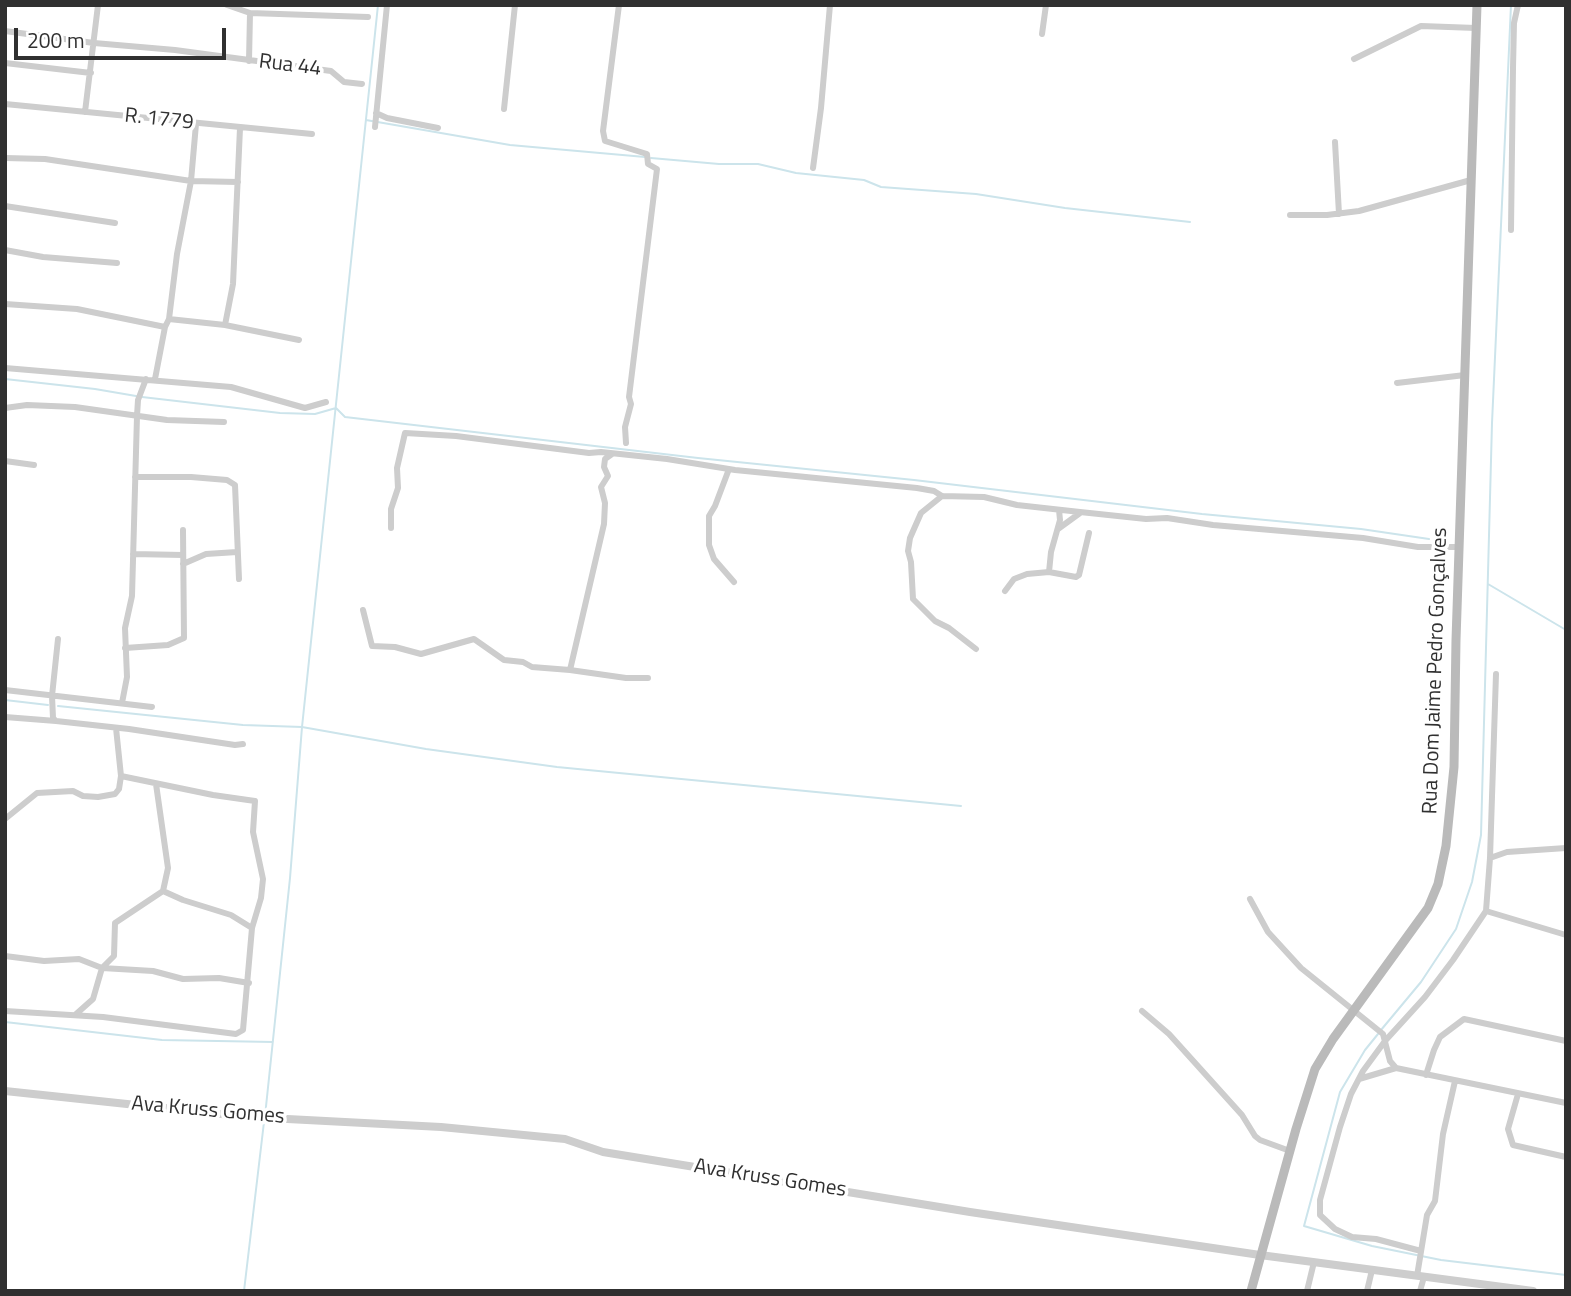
<!DOCTYPE html>
<meta charset="utf-8">
<style>
body{margin:0}
#map{position:relative;width:1571px;height:1296px;overflow:hidden;background:#fff;font-family:"Titillium Web",sans-serif}
canvas{display:block}
.frame{position:absolute;inset:0;border:7px solid #303030;pointer-events:none}
.scale{position:absolute;left:14px;top:28px;width:212px;height:32px;box-sizing:border-box;border:4px solid #303030;border-top:0;padding-left:9px;font-size:21px;line-height:24px;white-space:nowrap;color:#303030;-webkit-text-stroke:5px #fff;paint-order:stroke}
</style>
<div id="map">
<canvas width="1571" height="1296"></canvas>
<div class="frame"></div>
<div class="scale">200 m</div>
</div>
<script>
const g = document.querySelector('canvas').getContext('2d');
g.lineJoin = 'round';
function poly(rows) {
  const path = new Path2D();
  for (const r of rows) {
    path.moveTo(r[0], r[1]);
    for (let i = 2; i < r.length; i += 2) path.lineTo(r[i], r[i + 1]);
  }
  return path;
}
function strokePath(path, color, width, dash) {
  g.strokeStyle = color;
  g.lineWidth = width;
  g.lineCap = dash ? 'butt' : 'round';
  g.setLineDash(dash || []);
  g.stroke(path);
}
function write(font, color, halo, rows, align = 'center') {
  g.font = font + ' "Titillium Web",sans-serif';
  g.lineWidth = 7;
  g.setLineDash([]);
  g.textBaseline = 'middle';
  g.strokeStyle = halo;
  g.fillStyle = color;
  for (const [text, x, y, turn = 0] of rows) {
    g.save();
    g.translate(x, y);
    g.rotate((+turn || 0) * Math.PI / 180);
    g.textAlign = isNaN(turn) ? turn : align;
    if (halo) g.strokeText(text, 0, 0);
    g.fillText(text, 0, 0);
    g.restore();
  }
}
strokePath(poly([
 [366,120,510,145,645,157],
 [651,158,719,164,758,164,796,173,864,180,881,187,976,194,1065,208,1190,222],
 [5,379,95,389,136,396],
 [142,397,280,413,315,414,336,408,345,417,698,458,914,480,1202,514,1361,529,1429,539],
 [1488,584,1566,630],
 [5,700,48,705],
 [58,706,243,725,302,727,426,749,557,767,961,806],
 [5,1022,162,1040,273,1042],
 [1381,1030,1421,982,1456,929,1472,882,1481,835,1492,423,1511,5],
 [1378,1034,1365,1050,1340,1092,1304,1226,1372,1246,1441,1260,1566,1275],
 [265,1116,290,878,302,727,378,5],
 [244,1291,264,1122]
]), '#cce4eb', 2);
strokePath(poly([
 [227,5,250,13,368,17],
 [619,5,603,131,605,141,647,154,648,164,657,169,629,397,631,404,625,427,626,443],
 [5,31,94,43,175,50,331,71,344,82,362,84],
 [1042,34,1046,5],
 [1354,59,1421,26,1476,28],
 [249,61,250,13],
 [5,63,91,73],
 [5,104,312,134],
 [504,109,515,5],
 [85,112,98,5],
 [376,113,387,118,438,128],
 [375,127,387,5],
 [1335,142,1339,214],
 [5,158,45,159,191,181,238,182],
 [813,168,821,108,830,5],
 [5,206,115,223],
 [1290,215,1327,215,1359,211,1471,180],
 [1511,230,1513,68,1514,23,1518,5],
 [5,250,43,257,117,263],
 [5,304,77,309,165,327],
 [169,319,225,325,299,340],
 [225,325,233,284,240,128],
 [5,368,231,387,305,408,326,402],
 [155,379,165,327,169,319,177,254,191,181,196,124],
 [1397,383,1465,375],
 [5,408,27,405,75,407,167,420,224,422],
 [612,454,605,459,604,467,608,476,601,487,605,503,604,524,570,670,626,678,648,678],
 [5,461,34,465],
 [729,469,715,506,709,516,709,545,714,559,734,582],
 [135,477,191,477,227,480,235,485,239,579],
 [942,496,921,513,910,538,908,551,911,562,913,599,935,621,949,628,976,649],
 [391,528,391,509,398,488,397,468,405,433,456,436,589,453,601,452,667,459,735,470,917,488,934,491,942,496,984,497,1017,505,1080,512,1146,519,1167,518,1213,525,1363,538,1418,547,1459,547],
 [1058,529,1080,513],
 [133,554,183,555],
 [183,564,206,554,237,552],
 [1049,572,1051,552,1060,520,1059,510],
 [1005,591,1014,579,1027,574,1049,572,1076,577,1079,575,1089,533],
 [363,610,372,646,395,647,421,654,474,639,504,660,523,662,532,667,570,670],
 [58,639,52,696,53,718,56,721,129,729,235,745,243,744],
 [125,648,168,645,184,638,183,530],
 [5,690,152,707],
 [122,703,127,677,125,628,132,596,137,416,138,400,146,379],
 [5,717,56,721],
 [121,776,213,795,255,801,253,832,263,879,261,898,252,928],
 [5,819,37,793,73,791,83,796,98,797,115,794,119,789,121,776,116,728],
 [1490,858,1507,852,1566,848],
 [1250,899,1268,932,1301,968,1383,1034,1390,1061,1396,1068,1566,1103],
 [1486,911,1566,935],
 [5,956,44,961,79,959,102,968,153,971,183,979,219,978,249,983],
 [5,1011,103,1017,236,1034,243,1030,252,928,231,915,183,900,163,891,168,868,156,784],
 [1142,1011,1169,1034,1242,1115,1255,1136,1260,1140,1290,1151],
 [75,1015,93,999,102,968,114,956,115,923,163,891],
 [1426,1075,1434,1050,1440,1037,1464,1019,1566,1041],
 [1359,1079,1396,1068],
 [1518,1094,1508,1129,1513,1145,1566,1157],
 [1421,1251,1376,1239,1352,1237,1335,1229,1320,1215,1320,1200,1340,1127,1351,1094,1363,1071,1385,1041,1425,997,1453,960,1486,911,1490,858,1496,674],
 [1417,1276,1427,1215,1435,1201,1443,1134,1455,1081],
 [1307,1291,1314,1262],
 [1367,1291,1372,1270],
 [1420,1291,1424,1277]
]), '#cdcdcd', 6);
strokePath(poly([
 [5,1091,249,1117,441,1127,565,1139,603,1152,970,1212,1260,1255,1533,1291]
]), '#cdcdcd', 8);
strokePath(poly([
 [1251,1291,1296,1129,1315,1069,1333,1039,1428,908,1438,884,1446,846,1454,767,1456,640,1477,5]
]), '#bababa', 9);
write('21px', '#303030', '#fff', [
 ["Rua 44",290,66,7],
 ["R. 1779",159,120,6],
 ["Rua Dom Jaime Pedro Gonçalves",1436,671,-88],
 ["Ava Kruss Gomes",208,1111,5],
 ["Ava Kruss Gomes",770,1179,9]
]);
</script>
